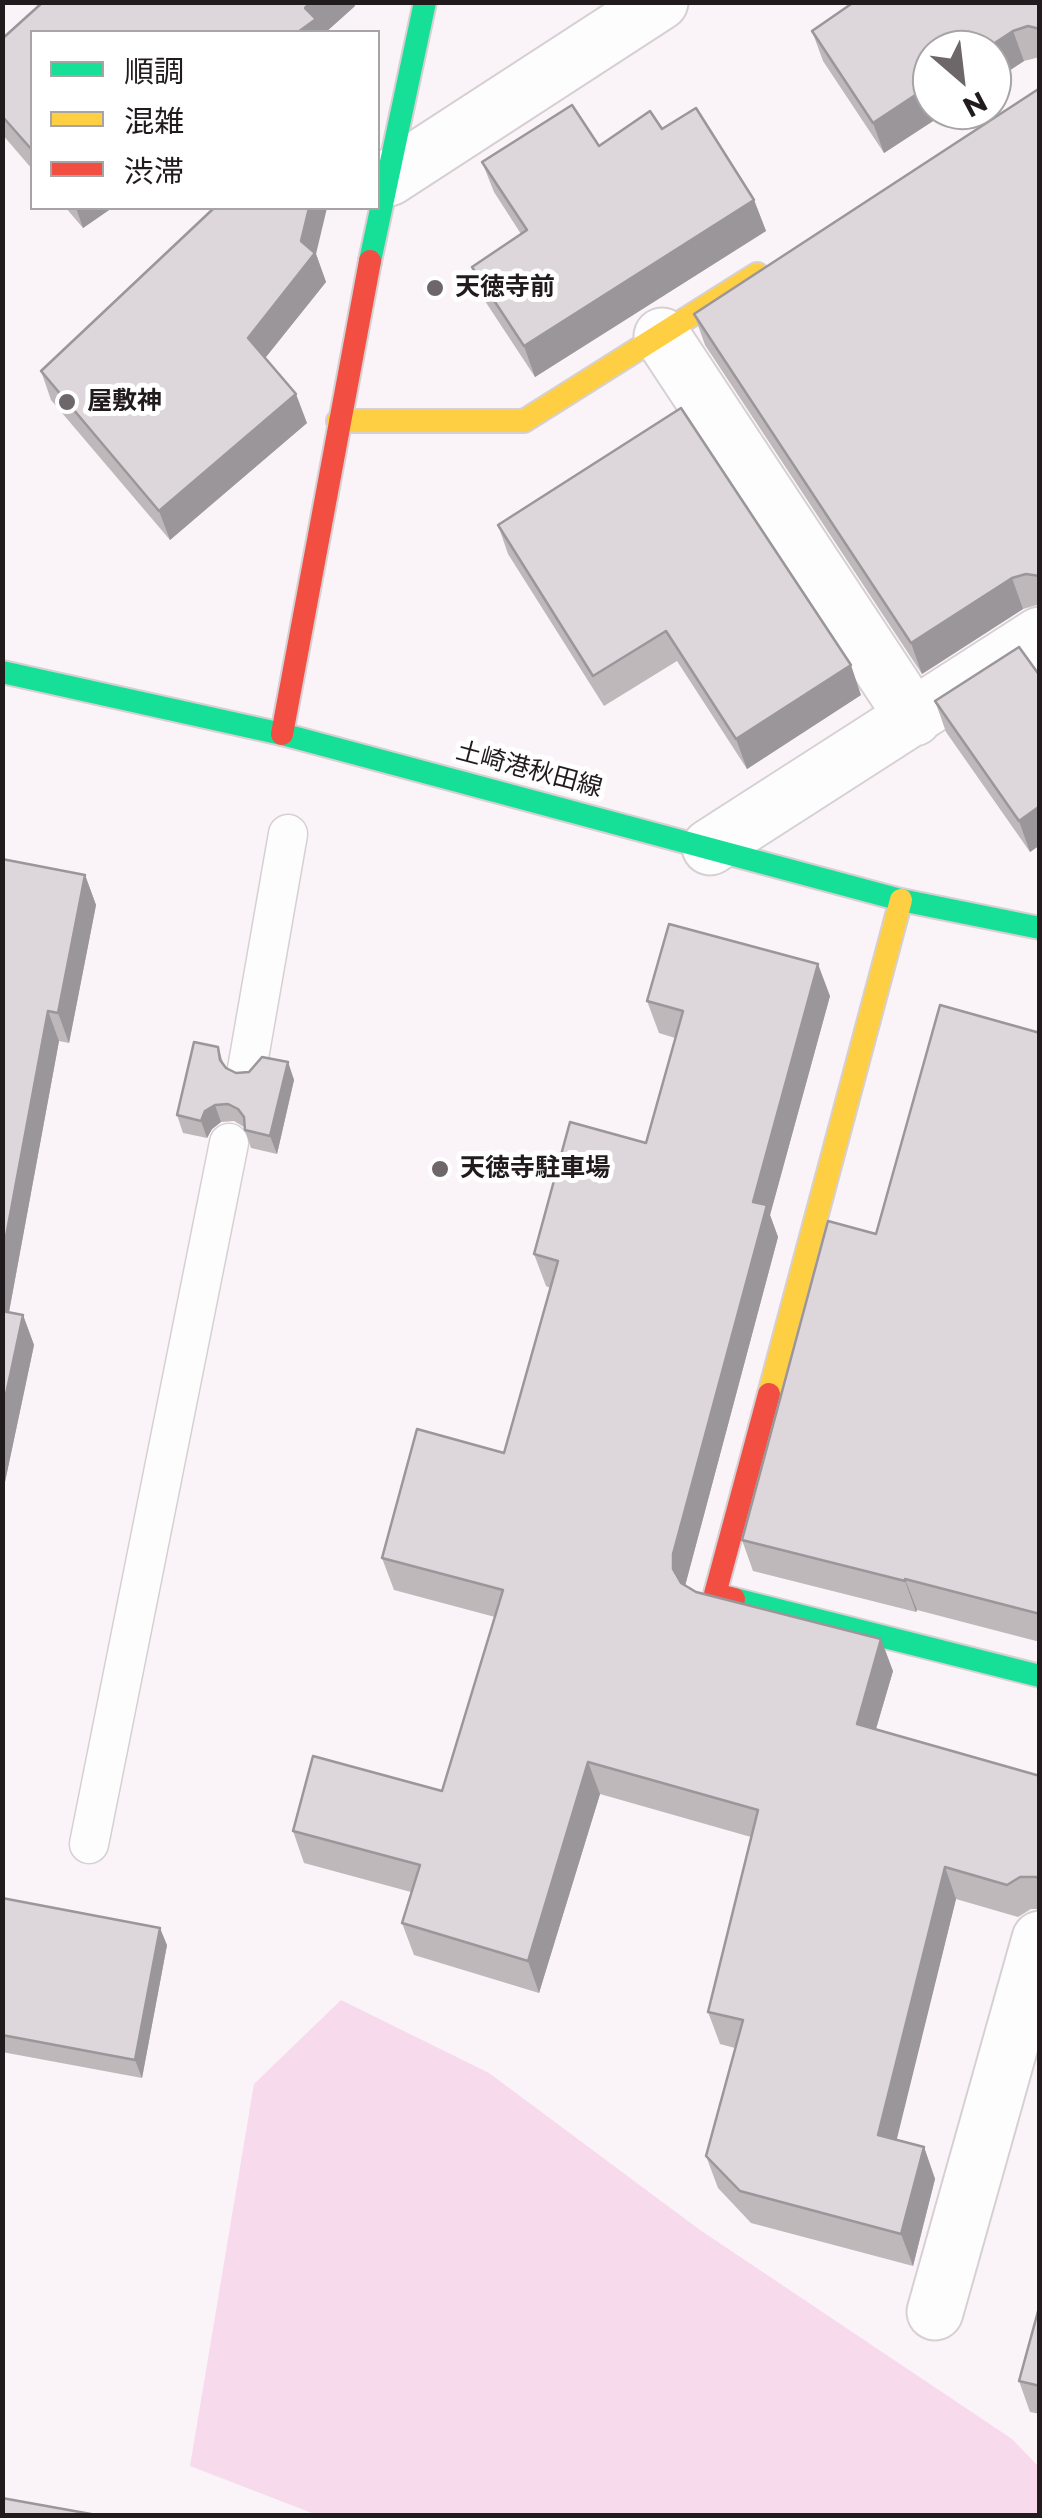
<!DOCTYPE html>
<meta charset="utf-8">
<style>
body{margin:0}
#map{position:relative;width:1042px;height:2518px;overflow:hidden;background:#faf3f7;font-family:Montserrat,"Noto Sans JP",sans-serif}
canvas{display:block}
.frame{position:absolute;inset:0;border:5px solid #211b1e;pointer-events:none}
.legend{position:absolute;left:30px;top:30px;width:350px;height:180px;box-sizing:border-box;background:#fff;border:2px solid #a6a4a5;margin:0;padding:12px 18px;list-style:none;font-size:30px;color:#211b1e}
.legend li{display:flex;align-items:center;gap:20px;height:50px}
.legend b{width:50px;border:2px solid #a6a4a5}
.north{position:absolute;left:912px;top:30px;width:100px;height:100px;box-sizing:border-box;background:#fff;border:2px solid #a6a4a5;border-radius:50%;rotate:152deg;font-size:28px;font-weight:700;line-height:40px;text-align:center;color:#211b1e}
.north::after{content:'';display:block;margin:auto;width:35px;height:45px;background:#6d676a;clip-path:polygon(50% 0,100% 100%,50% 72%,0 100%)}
</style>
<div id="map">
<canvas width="1042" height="2518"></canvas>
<div class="frame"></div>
<ul class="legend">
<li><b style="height:12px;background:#16e098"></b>順調</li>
<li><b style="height:12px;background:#ffcf43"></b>混雑</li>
<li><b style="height:12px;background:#f24e42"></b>渋滞</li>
</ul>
<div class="north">N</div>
</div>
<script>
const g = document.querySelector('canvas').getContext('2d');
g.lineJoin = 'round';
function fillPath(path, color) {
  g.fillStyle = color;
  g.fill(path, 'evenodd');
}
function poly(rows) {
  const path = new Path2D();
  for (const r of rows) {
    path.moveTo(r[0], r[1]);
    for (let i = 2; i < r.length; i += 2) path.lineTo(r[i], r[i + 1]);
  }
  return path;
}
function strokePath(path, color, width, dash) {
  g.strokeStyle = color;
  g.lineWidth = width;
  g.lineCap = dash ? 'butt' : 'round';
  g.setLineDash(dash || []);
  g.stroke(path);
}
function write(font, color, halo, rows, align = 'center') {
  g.font = font + ' Montserrat,"Noto Sans JP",sans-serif';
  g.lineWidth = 10;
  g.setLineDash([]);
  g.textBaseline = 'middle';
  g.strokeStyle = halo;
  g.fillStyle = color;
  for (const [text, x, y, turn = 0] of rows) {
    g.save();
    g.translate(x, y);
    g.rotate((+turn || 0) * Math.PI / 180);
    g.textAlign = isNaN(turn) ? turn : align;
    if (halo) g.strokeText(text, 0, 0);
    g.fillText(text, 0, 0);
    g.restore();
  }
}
fillPath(poly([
 [341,2000,489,2073,700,2230,1012,2439,1039,2467,1039,2515,317,2515,190,2466,254,2084]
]), '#f8daed');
const lane = poly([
 [247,1069,288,834],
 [89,1844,229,1143]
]);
const street = poly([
 [389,178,660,2],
 [662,336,914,718],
 [710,847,1040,635],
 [935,2312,1040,1939]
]);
const fast = poly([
 [370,261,425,2],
 [2,672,282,734,901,900,1040,928],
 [734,1599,1040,1676]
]);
const slow = poly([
 [338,421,524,421,757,274],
 [769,1394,901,900]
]);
const jam = poly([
 [282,734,370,261],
 [734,1599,715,1594,769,1394]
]);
strokePath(lane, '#d6d0d3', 41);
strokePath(street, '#d6d0d3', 59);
strokePath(fast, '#d6d0d3', 26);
strokePath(slow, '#d6d0d3', 26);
strokePath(jam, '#d6d0d3', 26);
strokePath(lane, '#fefdfe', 38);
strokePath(street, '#fefdfe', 55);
strokePath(fast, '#16e098', 22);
strokePath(slow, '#ffcf43', 22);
strokePath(jam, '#f24e42', 22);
fillPath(poly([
 [43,2,353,2,355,6,326,32,32,32,32,169,2,134,2,39],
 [1040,2,1040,57,1024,61,992,82,992,50,932,110,950,110,884,153,823,61,812,31],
 [1040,88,1040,604,1023,609,922,674,705,345,694,314],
 [662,129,754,200,766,231,535,377,483,298,472,267,521,234,494,192,482,162,599,146],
 [66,208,112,208,83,228],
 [316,254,326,282,265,358,307,423,170,540,51,400,41,371],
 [498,525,861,695,747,769,677,661,604,706,508,554],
 [1040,676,1040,845,1030,852,946,732,935,701],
 [2,859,85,875,96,905,69,1043,59,1041,9,1312,23,1315,34,1345,2,1496],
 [830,996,770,1215,778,1237,685,1586,696,1592,893,1671,876,1729,1040,1776,1040,1909,1031,1909,1018,1917,956,1899,896,2140,924,2147,935,2179,913,2266,751,2223,718,2188,706,2156,735,2048,720,2044,708,2012,751,1837,600,1794,539,1993,414,1955,402,1923,411,1892,304,1863,293,1831,442,1791,495,1617,394,1590,382,1558,504,1453,550,1288,546,1286,534,1254,646,1143,675,1038,659,1033,647,1001],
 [1040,1033,1040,1642,917,1610,916,1612,753,1571,742,1540,876,1234],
 [218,1047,225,1068,236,1073,249,1072,288,1062,294,1080,277,1154,251,1148,244,1127,234,1121,221,1122,212,1129,207,1138,183,1133,177,1115],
 [2,1898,167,1945,142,2078,2,2052],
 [1040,2304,1040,2414,1030,2412,1019,2381]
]), '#beb8bb');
fillPath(poly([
 [311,2,353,2,355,6,326,32,298,32,305,8],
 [1013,31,1024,61,992,82,992,50,984,50],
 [932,84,932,110,950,110,884,153,873,123],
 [754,200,766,231,535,377,524,346],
 [76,208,112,208,83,228],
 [309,208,327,208,316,254,326,282,258,367,248,338,301,241],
 [296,394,307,423,170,540,159,511],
 [1012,578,1023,609,922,674,911,643],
 [851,665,861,695,747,769,736,739],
 [1040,806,1040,845,1030,852,1019,821],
 [85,875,96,905,69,1043,58,1013],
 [818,964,830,996,770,1215,778,1237,685,1586,685,1601,673,1569,673,1554,753,1202],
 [48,1011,59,1041,4,1339,2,1335,2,1258],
 [288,1062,294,1080,277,1154,270,1136],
 [215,1105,221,1122,212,1129,207,1138,201,1121,205,1111],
 [23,1315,34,1345,2,1496,2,1413],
 [905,1579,917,1610,916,1612,905,1581],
 [881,1639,893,1671,868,1756,857,1724],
 [588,1762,600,1794,539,1993,528,1961],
 [945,1867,956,1899,890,2167,878,2135],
 [160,1928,167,1945,142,2078,135,2060],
 [924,2147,935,2179,913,2266,901,2234]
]), '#9b9699');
const building = poly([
 [43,2,311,2,305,8,316,19,298,32,32,32,32,150,2,116,2,39,43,2],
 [854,2,1040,2,1040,29,1028,26,1013,31,984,50,932,50,932,84,873,123,812,31,854,2],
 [1040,88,1040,576,1026,574,1012,578,911,643,694,314,1040,88],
 [572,105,599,146,650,111,662,129,696,108,754,200,524,346,472,267,527,230,482,162,572,105],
 [214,208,309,208,301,241,315,253,248,338,296,394,159,511,41,371,214,208],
 [681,408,851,665,736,739,666,631,593,676,498,525,681,408],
 [1019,647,1040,676,1040,806,1019,821,935,701,1019,647],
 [2,859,85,875,58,1013,48,1011,2,1258,2,859],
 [669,924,818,964,753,1202,767,1205,673,1554,673,1569,681,1583,696,1592,881,1639,857,1724,1040,1776,1040,1879,1036,1877,1020,1877,1007,1885,945,1867,878,2135,924,2147,901,2234,740,2191,706,2156,743,2020,708,2012,758,1810,588,1762,528,1961,402,1923,420,1865,293,1831,313,1756,442,1791,503,1590,382,1558,417,1429,504,1453,558,1261,534,1254,570,1122,646,1143,683,1011,647,1001,669,924],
 [940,1005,1040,1033,1040,1614,905,1579,905,1581,742,1540,828,1221,876,1234,940,1005],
 [194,1042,218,1047,220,1060,226,1068,236,1073,249,1072,262,1057,288,1062,270,1136,245,1130,244,1117,238,1109,228,1104,215,1105,205,1111,201,1121,177,1115,194,1042],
 [2,1311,23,1315,2,1413,2,1311],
 [2,1898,160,1928,135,2060,2,2035,2,1898],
 [1040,2304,1040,2386,1019,2381,1040,2304],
 [2,2498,102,2516,2,2516,2,2498]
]);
fillPath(building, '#ddd6da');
strokePath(building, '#9b9699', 2.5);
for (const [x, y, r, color] of [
 [435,288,10,"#6d676a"],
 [67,402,10,"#6d676a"],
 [440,1169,10,"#6d676a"]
]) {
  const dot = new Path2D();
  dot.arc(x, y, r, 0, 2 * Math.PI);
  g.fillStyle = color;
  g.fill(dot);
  strokePath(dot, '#fff', 4);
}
write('bold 25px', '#211b1e', '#fff', [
 ["天徳寺前",455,288],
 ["屋敷神",87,402],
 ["天徳寺駐車場",460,1169]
], 'left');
write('25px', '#211b1e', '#fff', [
 ["土崎港秋田線",529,770,15]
]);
</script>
